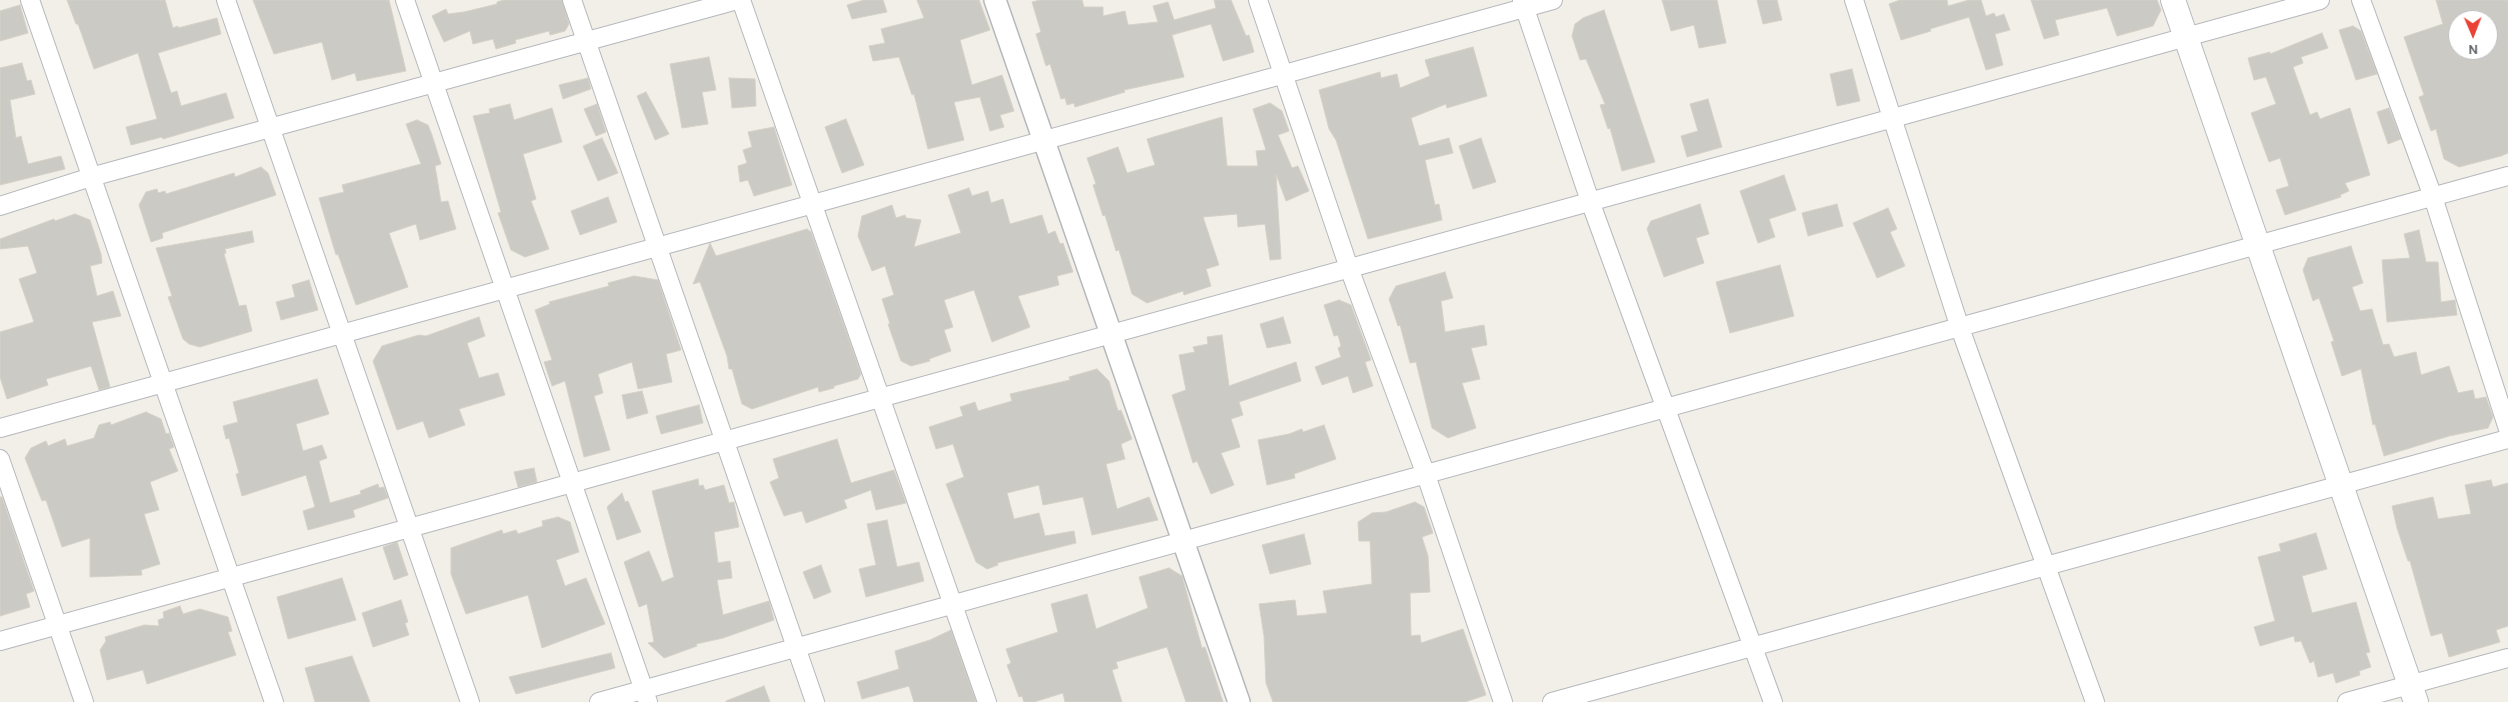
<!DOCTYPE html>
<style>
body{margin:0}
#map{position:relative;width:2508px;height:702px;overflow:hidden;background:#f1efe8;font-family:Karla,sans-serif}
canvas{display:block}
.north{position:absolute;left:2448px;top:10px;width:50px;height:50px;box-sizing:border-box;background:#fff;border:1px solid #bfc1c3;border-radius:50%;rotate:179deg;font-size:14px;font-weight:700;line-height:20px;text-align:center;color:#5f6368}
.north::after{content:'';display:block;margin:auto;width:18px;height:22px;background:#ea4335;clip-path:polygon(50% 0,100% 100%,50% 72%,0 100%)}
</style>
<div id="map">
<canvas width="2508" height="702"></canvas>
<div class="north">N</div>
</div>
<script>
const g = document.querySelector('canvas').getContext('2d');
g.lineJoin = 'round';
function fillPath(path, color) {
  g.fillStyle = color;
  g.fill(path, 'evenodd');
}
function poly(rows) {
  const path = new Path2D();
  for (const r of rows) {
    path.moveTo(r[0], r[1]);
    for (let i = 2; i < r.length; i += 2) path.lineTo(r[i], r[i + 1]);
  }
  return path;
}
function strokePath(path, color, width, dash) {
  g.strokeStyle = color;
  g.lineWidth = width;
  g.lineCap = dash ? 'butt' : 'round';
  g.setLineDash(dash || []);
  g.stroke(path);
}
const building = poly([
 [67,0,165,0,173,28,178,26,178,28,217,18,221,34,158,53,171,93,177,91,181,106,226,93,234,118,163,139,162,137,131,145,126,127,157,119,138,53,94,69,78,24,76,24,67,0],
 [253,0,389,0,406,71,357,81,355,73,332,80,322,42,274,54,253,0],
 [504,0,562,0,569,24,565,31,550,35,549,31,515,40,516,43,496,49,493,39,473,44,470,31,444,42,432,16,446,9,448,14,464,12,497,4,497,2,504,0],
 [864,0,883,0,887,12,852,19,847,5,864,0],
 [917,0,979,0,990,30,960,40,972,85,1002,75,1014,111,1000,115,1004,127,990,131,980,97,954,102,964,140,928,149,914,94,912,95,899,57,873,61,869,46,885,43,881,29,924,18,917,0],
 [1040,0,1082,0,1084,7,1103,7,1103,16,1125,11,1128,25,1158,22,1153,6,1168,2,1174,20,1216,8,1214,0,1231,0,1246,36,1249,35,1254,52,1223,61,1211,24,1172,35,1184,77,1124,90,1125,92,1075,107,1074,103,1067,105,1065,98,1061,99,1050,64,1046,66,1036,34,1041,32,1032,2,1040,0],
 [1662,0,1717,0,1726,43,1699,48,1694,25,1671,31,1662,0],
 [1757,0,1777,0,1782,20,1763,24,1757,0],
 [1900,0,1947,0,1948,6,1969,0,1981,0,1986,16,1994,13,1996,17,2004,14,2010,30,1995,34,2003,65,1986,70,1969,17,1930,29,1931,31,1901,40,1889,4,1900,0],
 [2031,0,2157,0,2161,10,2153,26,2117,36,2107,8,2055,20,2059,35,2044,39,2031,0],
 [2436,0,2508,0,2508,153,2501,156,2459,167,2444,159,2436,129,2431,131,2419,97,2424,95,2404,37,2443,24,2436,0],
 [2458,20,2488,20,2488,50,2458,50,2458,20],
 [20,5,28,33,0,41,0,11,20,5],
 [1604,10,1655,162,1622,171,1610,128,1608,129,1600,105,1605,104,1586,59,1580,60,1572,36,1575,24,1583,18,1604,10],
 [2353,26,2361,31,2377,74,2356,80,2339,30,2353,26],
 [2322,33,2328,48,2301,57,2303,63,2293,67,2310,115,2317,112,2320,119,2350,108,2370,175,2345,183,2349,191,2340,195,2341,197,2285,215,2276,190,2289,186,2280,158,2269,162,2251,113,2276,104,2266,77,2254,80,2248,58,2270,52,2270,54,2322,33],
 [1473,47,1487,96,1447,108,1446,104,1411,118,1419,146,1449,138,1453,153,1425,160,1435,205,1439,204,1442,220,1368,239,1336,140,1329,129,1319,90,1380,72,1381,78,1397,74,1400,88,1430,76,1425,60,1473,47],
 [709,57,716,90,702,92,708,124,682,128,670,64,709,57],
 [22,63,27,81,31,80,35,94,10,100,16,138,21,136,28,164,61,156,65,169,0,185,0,68,22,63],
 [1852,69,1860,101,1837,106,1830,74,1852,69],
 [588,78,591,89,563,99,559,85,588,78],
 [729,78,755,79,756,106,732,108,729,78],
 [646,92,669,134,655,140,637,96,646,92],
 [1708,99,1722,147,1687,157,1681,136,1698,131,1690,104,1708,99],
 [1270,103,1282,111,1289,131,1278,135,1292,168,1298,166,1309,191,1286,201,1276,174,1281,259,1270,260,1265,224,1238,227,1237,214,1203,217,1219,265,1206,269,1211,286,1184,295,1183,291,1147,303,1132,294,1119,250,1116,251,1105,215,1103,216,1093,185,1096,184,1087,158,1118,147,1127,173,1155,165,1147,139,1222,117,1227,166,1258,166,1256,151,1266,150,1253,109,1270,103],
 [510,104,514,120,552,108,562,142,523,154,536,199,531,201,549,249,525,257,511,250,498,213,501,212,473,116,490,113,489,109,510,104],
 [597,104,606,132,596,136,584,109,597,104],
 [2389,108,2401,139,2388,144,2377,112,2389,108],
 [846,119,864,165,842,173,825,127,846,119],
 [417,120,428,125,432,135,441,164,435,166,441,202,448,201,456,229,420,240,416,224,389,233,408,287,356,305,338,254,336,255,319,198,344,192,342,185,421,164,406,124,417,120],
 [774,127,792,185,754,196,748,180,740,182,738,166,747,163,743,150,752,147,748,132,774,127],
 [602,138,618,173,598,181,583,146,602,138],
 [1481,138,1496,182,1473,189,1459,146,1481,138],
 [261,167,268,173,276,195,162,233,163,238,151,242,139,205,146,192,157,189,158,193,165,191,166,194,234,173,235,177,261,167],
 [1784,175,1796,210,1769,219,1775,237,1758,243,1740,191,1784,175],
 [969,188,972,196,988,191,991,203,1003,199,1010,224,1042,215,1048,234,1055,231,1060,244,1063,243,1073,272,1057,276,1059,285,1018,296,1030,327,992,342,974,290,944,300,953,327,944,330,951,351,929,359,930,361,911,366,901,361,888,324,890,324,882,299,894,295,885,266,872,271,858,236,862,216,892,205,896,218,905,215,906,218,921,220,914,247,961,233,948,195,969,188],
 [608,197,617,222,580,235,571,211,608,197],
 [1700,204,1709,234,1696,238,1704,263,1664,277,1647,229,1651,221,1700,204],
 [1837,204,1843,226,1808,236,1802,213,1837,204],
 [1888,208,1897,229,1890,232,1905,266,1877,278,1853,223,1888,208],
 [75,214,90,220,101,254,102,263,90,266,97,296,113,291,121,316,92,322,110,387,99,390,91,366,46,379,48,385,7,399,0,377,0,332,34,322,19,279,37,273,28,246,0,249,0,239,54,219,55,221,75,214],
 [807,229,811,232,861,374,858,379,834,386,834,388,819,392,818,387,752,409,742,404,732,369,729,369,727,356,700,282,693,284,710,243,716,256,807,229],
 [2419,230,2426,262,2438,262,2441,302,2455,300,2457,315,2387,322,2382,260,2410,258,2404,234,2419,230],
 [252,231,254,242,225,249,226,253,224,254,239,306,246,305,252,331,200,347,189,344,183,339,168,297,172,296,156,248,252,231],
 [2351,246,2363,283,2352,287,2360,311,2372,309,2383,345,2389,344,2394,357,2416,352,2421,375,2449,366,2458,393,2473,390,2475,399,2486,397,2493,417,2488,428,2449,436,2384,456,2375,424,2373,425,2361,369,2342,376,2331,342,2334,341,2319,298,2313,301,2303,270,2308,258,2351,246],
 [1780,265,1794,316,1730,333,1716,282,1780,265],
 [1445,272,1453,298,1441,301,1445,332,1484,325,1487,345,1471,348,1480,379,1462,383,1476,428,1448,438,1432,428,1416,362,1410,363,1400,325,1398,326,1389,299,1396,286,1445,272],
 [634,276,658,280,681,350,666,354,672,382,638,389,632,362,598,374,603,393,594,396,610,450,584,457,565,381,552,386,544,362,552,360,535,310,550,304,549,302,609,286,608,283,634,276],
 [309,280,318,310,281,320,276,302,295,297,292,285,309,280],
 [1339,300,1351,305,1371,360,1365,362,1373,386,1353,393,1348,376,1322,385,1315,367,1341,357,1338,348,1341,346,1338,335,1334,336,1324,305,1339,300],
 [479,317,485,336,467,343,479,378,498,373,505,395,459,409,465,425,429,438,423,421,397,430,373,361,382,346,419,335,426,336,479,317],
 [1283,317,1291,343,1267,348,1260,324,1283,317],
 [1222,335,1229,386,1296,362,1301,381,1239,402,1243,415,1231,419,1240,447,1221,453,1234,485,1211,494,1197,461,1193,463,1172,395,1186,390,1179,355,1195,352,1193,347,1208,344,1207,337,1222,335],
 [1097,369,1109,381,1118,411,1121,410,1132,439,1121,444,1125,459,1106,464,1117,509,1149,497,1158,520,1092,535,1083,497,1043,505,1039,485,1007,493,1014,519,1039,513,1045,536,1074,531,1076,543,997,563,998,565,987,569,976,562,946,484,964,477,953,444,936,449,929,427,963,416,960,407,975,402,978,411,1012,401,1010,394,1070,380,1069,377,1097,369],
 [317,379,329,414,296,424,303,451,322,445,327,458,319,461,330,503,361,494,360,491,378,484,379,488,384,487,388,498,353,510,355,517,308,530,303,511,315,507,306,475,242,496,236,474,239,473,229,438,226,439,223,426,238,422,233,402,317,379],
 [642,391,648,413,627,419,622,395,642,391],
 [699,405,703,423,661,434,656,416,699,405],
 [146,412,161,419,166,434,169,433,174,447,169,449,178,471,150,482,159,510,144,514,160,564,141,570,142,575,90,577,90,538,62,547,46,500,42,501,25,458,31,448,46,441,48,446,65,439,67,446,94,438,99,425,110,422,111,425,146,412],
 [1324,425,1336,459,1294,474,1295,478,1267,485,1258,440,1289,434,1302,429,1303,432,1324,425],
 [837,439,851,483,894,470,906,503,876,510,871,490,844,500,847,508,806,523,802,511,784,516,770,482,779,478,773,459,837,439],
 [534,468,537,482,518,487,514,472,534,468],
 [698,479,699,486,703,485,705,490,724,485,729,503,734,502,739,527,714,532,718,563,730,561,732,578,717,580,723,615,769,601,774,620,723,638,696,644,697,646,664,658,648,643,654,642,647,604,639,607,624,562,649,551,662,582,674,577,652,491,698,479],
 [2491,480,2493,487,2508,483,2508,626,2496,630,2500,642,2449,657,2442,633,2431,636,2410,561,2408,561,2397,528,2392,506,2433,497,2438,519,2471,514,2465,485,2491,480],
 [622,493,625,502,628,501,641,532,617,540,607,507,622,493],
 [0,497,2,497,34,591,26,594,30,607,0,616,0,497],
 [1415,502,1424,507,1433,533,1422,537,1428,556,1430,592,1410,593,1411,636,1420,635,1421,643,1463,629,1486,695,1465,702,1273,702,1266,683,1264,636,1259,604,1295,600,1297,616,1327,613,1323,591,1372,584,1370,541,1359,541,1358,522,1372,513,1386,512,1415,502],
 [558,517,570,522,579,552,556,560,565,586,586,578,605,624,542,648,528,595,466,614,451,574,451,548,502,530,503,534,516,530,518,534,543,526,542,521,558,517],
 [887,520,897,567,919,562,924,581,866,597,859,569,876,565,867,524,887,520],
 [2316,533,2327,569,2302,576,2312,613,2356,602,2370,652,2366,653,2371,667,2359,671,2360,675,2336,683,2333,673,2318,677,2314,661,2310,663,2301,641,2295,642,2294,636,2260,646,2254,627,2275,621,2258,557,2281,551,2279,544,2316,533],
 [1304,534,1311,564,1270,574,1262,545,1304,534],
 [397,542,408,575,394,580,383,547,397,542],
 [821,565,831,592,814,599,803,572,821,565],
 [1169,568,1182,576,1202,648,1205,647,1223,702,1186,702,1167,647,1116,662,1118,668,1112,670,1122,702,1065,702,1063,693,1034,702,1024,702,1022,696,1019,697,1007,665,1011,663,1006,649,1058,632,1051,604,1087,594,1096,629,1148,608,1139,577,1169,568],
 [342,578,356,620,288,639,277,597,342,578],
 [401,600,408,622,405,623,409,635,373,647,362,613,401,600],
 [180,606,183,614,200,609,228,617,232,631,228,632,236,655,147,684,143,670,107,680,100,650,106,641,105,637,144,625,159,626,158,620,164,618,163,612,180,606],
 [951,630,976,702,914,702,909,686,862,699,857,682,899,669,895,651,930,640,951,630],
 [611,653,615,668,516,694,509,677,611,653],
 [352,656,370,702,315,702,305,668,352,656],
 [764,686,770,702,726,702,726,701,764,686]
]);
fillPath(building, '#cccac5');
strokePath(building, '#d6d1c6', 1);
const minor = poly([
 [30,0,274,702],
 [226,0,470,702],
 [405,0,648,702],
 [572,0,815,702],
 [741,0,987,702],
 [1258,0,1349,268,1426,475,1503,702],
 [1522,0,1590,201,1773,702],
 [1854,0,1960,328,2095,702],
 [2361,0,2433,197,2508,429],
 [0,206,91,177,737,0],
 [0,428,1553,0],
 [0,459,84,702],
 [0,641,2320,0],
 [599,702,2508,176],
 [1552,702,2508,439],
 [2347,702,2508,658]
]);
const tertiary = poly([
 [995,0,1239,702]
]);
const secondary = poly([
 [2173,0,2416,702]
]);
strokePath(minor, '#b5b8bc', 20);
strokePath(tertiary, '#b5b8bc', 24);
strokePath(secondary, '#b6babf', 26);
strokePath(minor, '#fff', 18);
strokePath(tertiary, '#fff', 21);
strokePath(secondary, '#fff', 24);
</script>
